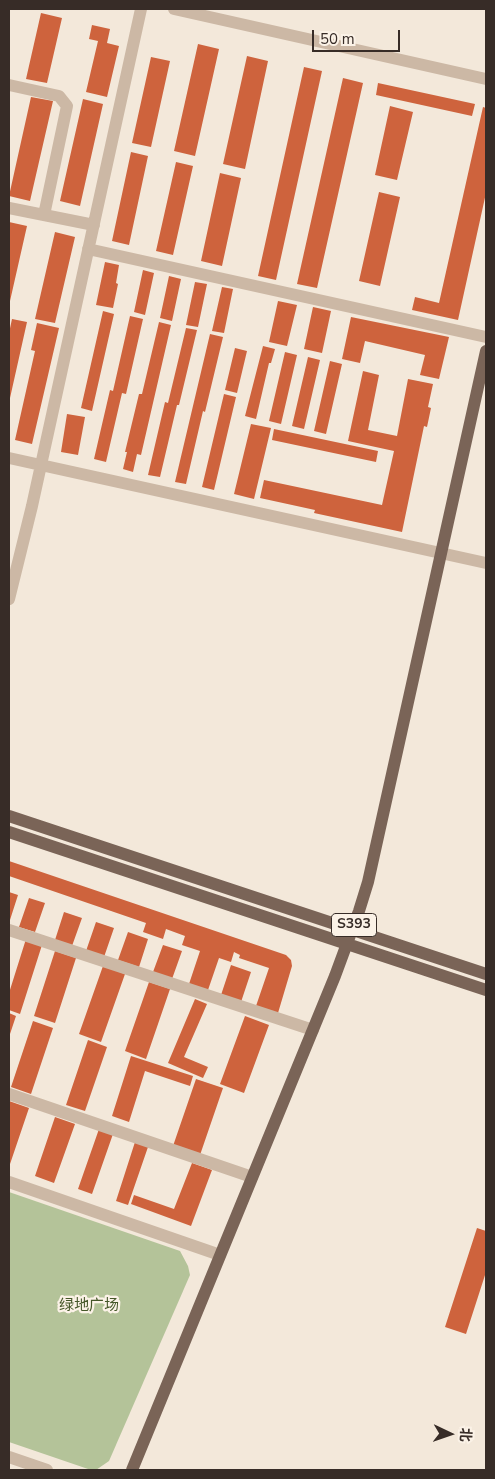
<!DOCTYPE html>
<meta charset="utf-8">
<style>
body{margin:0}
#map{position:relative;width:495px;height:1479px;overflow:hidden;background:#f3e8da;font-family:"Nunito Sans","Noto Sans SC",sans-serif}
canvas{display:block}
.frame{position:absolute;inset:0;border:10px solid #372c27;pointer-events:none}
.north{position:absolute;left:425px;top:1409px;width:50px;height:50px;-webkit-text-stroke:4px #fbf2e7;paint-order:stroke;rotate:93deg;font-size:14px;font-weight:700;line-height:20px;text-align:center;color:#372c27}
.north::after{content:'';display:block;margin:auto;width:18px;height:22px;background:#372c27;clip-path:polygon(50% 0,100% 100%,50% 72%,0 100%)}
.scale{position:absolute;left:312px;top:30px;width:88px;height:22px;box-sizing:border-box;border:2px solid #372c27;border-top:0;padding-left:6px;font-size:15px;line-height:18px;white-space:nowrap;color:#372c27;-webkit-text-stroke:4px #fbf2e7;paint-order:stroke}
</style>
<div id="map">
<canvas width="495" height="1479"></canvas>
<div class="frame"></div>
<div class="north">北</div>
<div class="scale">50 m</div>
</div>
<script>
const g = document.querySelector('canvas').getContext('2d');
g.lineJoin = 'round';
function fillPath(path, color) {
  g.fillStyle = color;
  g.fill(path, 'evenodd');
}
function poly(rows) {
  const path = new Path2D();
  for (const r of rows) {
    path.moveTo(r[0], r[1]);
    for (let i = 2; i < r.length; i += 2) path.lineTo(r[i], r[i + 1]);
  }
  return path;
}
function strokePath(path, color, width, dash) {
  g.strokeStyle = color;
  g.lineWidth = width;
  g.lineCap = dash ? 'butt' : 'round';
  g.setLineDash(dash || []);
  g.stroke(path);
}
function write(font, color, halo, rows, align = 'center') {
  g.font = font + ' "Nunito Sans","Noto Sans SC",sans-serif';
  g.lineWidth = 4.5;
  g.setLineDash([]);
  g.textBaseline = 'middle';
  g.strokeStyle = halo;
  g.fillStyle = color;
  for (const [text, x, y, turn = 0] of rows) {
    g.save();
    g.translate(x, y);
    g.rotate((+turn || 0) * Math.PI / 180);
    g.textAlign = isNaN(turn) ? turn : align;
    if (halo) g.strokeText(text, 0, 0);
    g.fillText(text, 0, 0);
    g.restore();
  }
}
fillPath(poly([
 [9,1192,180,1251,188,1266,190,1275,109,1461,96,1470,91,1470,9,1442]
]), '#b4c399');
fillPath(poly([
 [41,13,62,18,47,83,26,79],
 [92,25,110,29,107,43,119,46,107,97,86,92,98,41,89,39],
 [198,44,219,49,195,156,174,151],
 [247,56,268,61,245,169,223,164],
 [151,57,170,61,151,147,132,143],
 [304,67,322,71,276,280,258,276],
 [343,78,363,83,317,288,297,284],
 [378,83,475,104,472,116,376,95],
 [31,97,53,101,30,201,9,196],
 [83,99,103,104,80,206,60,201],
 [390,106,413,112,397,180,375,175],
 [483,107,486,108,486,193,458,320,412,310,415,297,439,303],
 [131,152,148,156,129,245,112,241],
 [176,162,193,166,173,255,156,251],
 [220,173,241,178,222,266,201,261],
 [379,192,400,197,380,286,359,281],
 [9,222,27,226,10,301,9,301],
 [55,232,75,237,55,323,35,319],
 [105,262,119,265,116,283,118,284,113,308,96,305],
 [143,270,154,273,145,315,134,312],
 [169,276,181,279,172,321,160,318],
 [195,282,207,284,198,327,186,325],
 [222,287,233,289,224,333,212,331],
 [278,301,297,305,287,346,269,342],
 [313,307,331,311,322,353,304,349],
 [103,311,114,314,92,411,81,408],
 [130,316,143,319,126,394,122,393,106,462,94,459,110,390,113,391],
 [351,317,449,337,439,379,420,375,425,355,365,341,360,363,342,359],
 [12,319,27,322,10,398,9,333],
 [159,322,171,325,141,455,137,454,133,472,123,469,127,452,125,452,139,394,142,394],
 [37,323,59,328,32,444,15,440,35,351,31,350],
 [186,328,197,330,179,405,177,405,160,477,148,475,165,402,168,403],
 [210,334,223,337,205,412,203,411,186,484,175,482],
 [263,346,275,349,271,363,269,363,256,419,245,416],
 [235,348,247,351,237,393,225,390],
 [285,352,297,355,281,424,269,421],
 [308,357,320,360,304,429,292,426],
 [330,361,342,364,326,434,314,431],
 [363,371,379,375,368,430,397,436,408,379,433,384,428,407,431,408,427,427,424,426,402,532,314,513,315,510,260,498,264,480,382,505,394,451,348,441],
 [224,394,236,397,214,490,202,487],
 [67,414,85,417,78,455,61,452],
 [251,424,271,428,254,499,234,494],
 [274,429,378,451,376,462,272,440],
 [9,861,286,955,291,960,292,966,278,1013,256,1006,269,968,239,958,240,955,234,952,231,962,219,958,208,990,189,984,200,951,182,945,185,936,166,929,163,939,143,932,146,923,9,876],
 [9,892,18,895,9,923],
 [29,898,45,903,35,932,19,927],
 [64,912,82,918,72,946,55,940],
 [96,922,114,928,104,957,86,951],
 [128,932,148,939,139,967,118,960],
 [26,939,42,945,20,1014,9,1010,9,993],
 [163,945,182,951,172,979,153,972],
 [55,951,76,958,55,1023,34,1016],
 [231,965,251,972,241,1002,221,995],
 [103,966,125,974,101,1042,79,1034],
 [149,982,170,989,146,1059,125,1051],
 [195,999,207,1004,184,1057,208,1067,203,1078,168,1063],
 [9,1013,16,1016,9,1037],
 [245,1016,269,1025,244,1093,220,1084],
 [33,1021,53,1028,31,1094,11,1087],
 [88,1040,107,1047,85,1111,66,1105],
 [131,1056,193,1076,190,1086,145,1071,129,1122,112,1116],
 [196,1079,223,1088,200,1155,173,1146],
 [9,1101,29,1108,9,1167],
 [55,1117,75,1124,54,1183,35,1176],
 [99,1129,113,1134,92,1194,78,1189],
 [135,1142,148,1147,128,1205,116,1201],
 [192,1163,212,1170,191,1226,131,1204,134,1195,174,1209],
 [477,1228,486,1231,486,1272,466,1334,445,1327]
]), '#ce633d');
strokePath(poly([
 [174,9,486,79],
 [9,85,59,96,67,106,44,215],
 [9,208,94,225],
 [88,249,486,337],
 [9,458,486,563],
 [9,599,32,506,141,9],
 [9,930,313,1030],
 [9,1094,252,1177],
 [9,1182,220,1255],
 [9,1457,47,1470]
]), '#ccb8a5', 12);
strokePath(poly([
 [9,816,486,974],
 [9,832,486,990],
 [132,1470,335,976,359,911,368,882,486,351]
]), '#7a6457', 12);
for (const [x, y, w] of [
 [354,925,45]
]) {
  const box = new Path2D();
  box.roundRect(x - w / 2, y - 11.5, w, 23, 4);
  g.fillStyle = '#fbf2e7';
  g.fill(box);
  strokePath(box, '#372c27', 1);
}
write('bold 14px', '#372c27', null, [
 ["S393",354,925]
]);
write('15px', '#455729', '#fbf2e7', [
 ["绿地广场",89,1306]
]);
</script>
